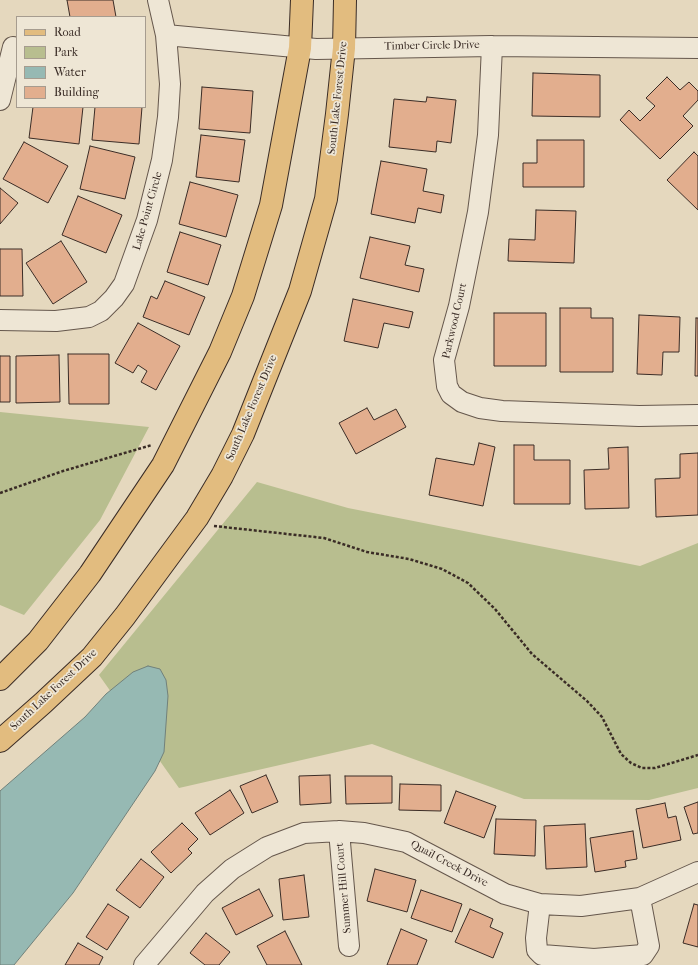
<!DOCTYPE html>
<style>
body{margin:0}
#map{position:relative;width:698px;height:965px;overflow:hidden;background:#e5d8be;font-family:"IM FELL French Canon",serif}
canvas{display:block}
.legend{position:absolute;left:16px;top:16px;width:130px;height:92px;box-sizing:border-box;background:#eee6d5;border:1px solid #a69c8f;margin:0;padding:5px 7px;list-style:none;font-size:12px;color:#3a2c26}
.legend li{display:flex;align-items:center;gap:8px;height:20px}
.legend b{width:20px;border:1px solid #a69c8f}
</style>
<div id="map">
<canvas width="698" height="965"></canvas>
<ul class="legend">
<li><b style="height:5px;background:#e2bc7f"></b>Road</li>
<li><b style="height:11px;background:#b8be8f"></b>Park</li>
<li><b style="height:11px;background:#96b9b3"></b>Water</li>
<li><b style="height:11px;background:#e2ae8e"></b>Building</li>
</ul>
</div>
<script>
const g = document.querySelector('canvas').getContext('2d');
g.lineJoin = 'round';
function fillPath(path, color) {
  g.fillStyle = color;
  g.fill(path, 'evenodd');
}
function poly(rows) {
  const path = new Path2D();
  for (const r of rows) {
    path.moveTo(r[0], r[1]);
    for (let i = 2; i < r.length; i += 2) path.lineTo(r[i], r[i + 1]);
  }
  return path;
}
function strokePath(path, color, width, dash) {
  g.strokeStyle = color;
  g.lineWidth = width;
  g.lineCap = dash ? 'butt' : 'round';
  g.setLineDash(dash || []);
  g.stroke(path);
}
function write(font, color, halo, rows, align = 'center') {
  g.font = font + ' "IM FELL French Canon",serif';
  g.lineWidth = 3.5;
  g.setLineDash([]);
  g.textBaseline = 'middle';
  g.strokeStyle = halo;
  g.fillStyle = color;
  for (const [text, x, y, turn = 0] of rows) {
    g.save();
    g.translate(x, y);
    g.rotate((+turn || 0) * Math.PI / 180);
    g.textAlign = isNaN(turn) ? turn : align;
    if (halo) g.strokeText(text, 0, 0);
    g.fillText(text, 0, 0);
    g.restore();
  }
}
fillPath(poly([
 [0,412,149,427,100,520,24,615,0,605],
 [257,482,348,508,640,566,698,543,698,788,649,800,524,799,372,744,179,788,99,675]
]), '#b8be8f');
const water = poly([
 [148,666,160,669,166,680,168,696,164,752,155,771,73,893,14,965,0,965,0,791,85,717,106,694,133,672,148,666]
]);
fillPath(water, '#96b9b3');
strokePath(water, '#71817b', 1);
const building = poly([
 [67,0,113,0,116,17,70,17,67,0],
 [533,73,600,75,600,117,532,116,533,73],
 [667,77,680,90,689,82,698,91,698,100,683,116,693,126,660,159,620,120,629,110,640,121,655,106,646,98,667,77],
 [202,87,253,91,250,133,199,129,202,87],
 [427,97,456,100,451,143,437,141,436,152,389,147,394,99,426,102,427,97],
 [33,107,83,107,79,144,29,138,33,107],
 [95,107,142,107,139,144,92,140,95,107],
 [201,135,245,140,239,182,196,177,201,135],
 [537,140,584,140,584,187,523,187,523,163,537,163,537,140],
 [24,142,68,166,48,203,3,179,24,142],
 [90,146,135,157,125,199,80,189,90,146],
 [694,152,698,156,698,210,667,180,694,152],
 [381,161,427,169,423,191,444,195,441,213,418,208,415,223,371,214,381,161],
 [190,182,238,195,226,237,179,224,190,182],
 [0,188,18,203,0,224,0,188],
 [78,196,122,215,106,253,62,235,78,196],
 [536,210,576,211,574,263,508,261,509,239,535,240,536,210],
 [180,232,221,245,208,285,167,272,180,232],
 [370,237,410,246,405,265,424,269,419,292,360,278,370,237],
 [61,241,87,282,53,304,26,263,61,241],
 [0,249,22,249,23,296,0,296,0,249],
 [165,281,205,297,189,335,143,317,151,296,157,299,165,281],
 [353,299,413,312,409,328,384,323,378,348,344,341,353,299],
 [560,308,591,308,591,318,613,318,613,372,560,372,560,308],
 [494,313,546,313,546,366,494,366,494,313],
 [639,315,680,317,679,352,663,352,662,375,637,374,639,315],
 [696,318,698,318,698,376,695,376,696,318],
 [138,323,180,346,156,390,141,382,147,371,138,365,133,373,115,363,138,323],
 [68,354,109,354,109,404,69,404,68,354],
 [59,355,60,402,16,403,16,356,59,355],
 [0,356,10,356,10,402,0,402,0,356],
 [367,408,374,420,396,409,406,427,356,454,339,423,367,408],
 [479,443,495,447,483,506,429,495,436,458,474,465,479,443],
 [514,445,534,445,534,460,570,460,570,504,514,504,514,445],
 [628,447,629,508,585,509,584,470,609,469,608,448,628,447],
 [698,453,698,515,656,517,655,479,680,478,680,454,698,453],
 [266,775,278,802,252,813,240,786,266,775],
 [330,775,331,803,300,805,299,776,330,775],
 [345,776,392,776,392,803,346,804,345,776],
 [400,784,441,785,441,811,399,810,400,784],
 [230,790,244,813,210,835,195,813,230,790],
 [456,791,496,806,484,838,444,823,456,791],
 [698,802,698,833,693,834,684,807,698,802],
 [665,803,668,818,676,816,681,840,643,848,636,809,665,803],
 [496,819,536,820,535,856,494,854,496,819],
 [182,823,198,839,188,849,192,853,171,873,151,852,182,823],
 [585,824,587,867,546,869,544,826,585,824],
 [633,831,637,859,625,861,626,867,595,872,590,838,633,831],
 [141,859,164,877,140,908,116,890,141,859],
 [375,869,416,880,407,912,367,901,375,869],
 [304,875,309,917,283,920,279,879,304,875],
 [259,889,273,916,236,935,222,908,259,889],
 [421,890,462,904,452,932,411,918,421,890],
 [108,904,129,917,107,950,86,937,108,904],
 [694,904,698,905,698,947,683,943,694,904],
 [470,909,493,919,490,927,503,933,493,958,455,942,470,909],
 [401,929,427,940,417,965,387,965,401,929],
 [285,931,302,965,267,965,257,946,285,931],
 [206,933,230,952,219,965,205,965,190,953,206,933],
 [78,943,103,957,99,965,65,965,78,943]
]);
fillPath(building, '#e2ae8e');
strokePath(building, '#3a2c26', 1);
const minor = poly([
 [166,35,316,49,492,46,698,48],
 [492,46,488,135,478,212,459,306,444,360,447,386,451,394,462,402,480,408,502,411,639,416,698,415],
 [0,100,13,47],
 [0,320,56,321,89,317,101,311,114,298,124,284,147,220,162,160,168,117,170,84,166,35,158,0],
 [339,831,349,946],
 [540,904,581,906,640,898],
 [144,965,205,893,232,869,267,847,304,833,339,831,364,833,406,842,505,894,540,904,536,938,537,950,542,955,594,959,643,955,649,946,640,898,698,872]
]);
const major = poly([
 [0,679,38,641,90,574,163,465,220,352,243,296,271,205,300,48,302,0],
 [0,741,43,703,92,657,125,616,197,518,222,476,243,434,300,291,326,199,337,114,344,48,345,0]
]);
strokePath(minor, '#65574c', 22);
strokePath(major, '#3a2c26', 24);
strokePath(poly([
 [0,493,63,471,152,445],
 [214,526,324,538,367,552,409,559,442,569,468,583,495,609,532,654,587,701,602,717,621,754,631,763,642,768,655,768,698,755]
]), '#3a2c26', 2.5, [3, 2]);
strokePath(minor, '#eee6d5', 20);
strokePath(major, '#e2bc7f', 22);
write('11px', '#3a2c26', '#eee6d5', [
 ["Timber Circle Drive",432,46,-1],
 ["South Lake Forest Drive",338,98,-84],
 ["Lake Point Circle",148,211,-74],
 ["Parkwood Court",455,321,-77],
 ["South Lake Forest Drive",252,408,-67],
 ["South Lake Forest Drive",54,690,-43],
 ["Quail Creek Drive",449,864,28],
 ["Summer Hill Court",344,888,-95]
]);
</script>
